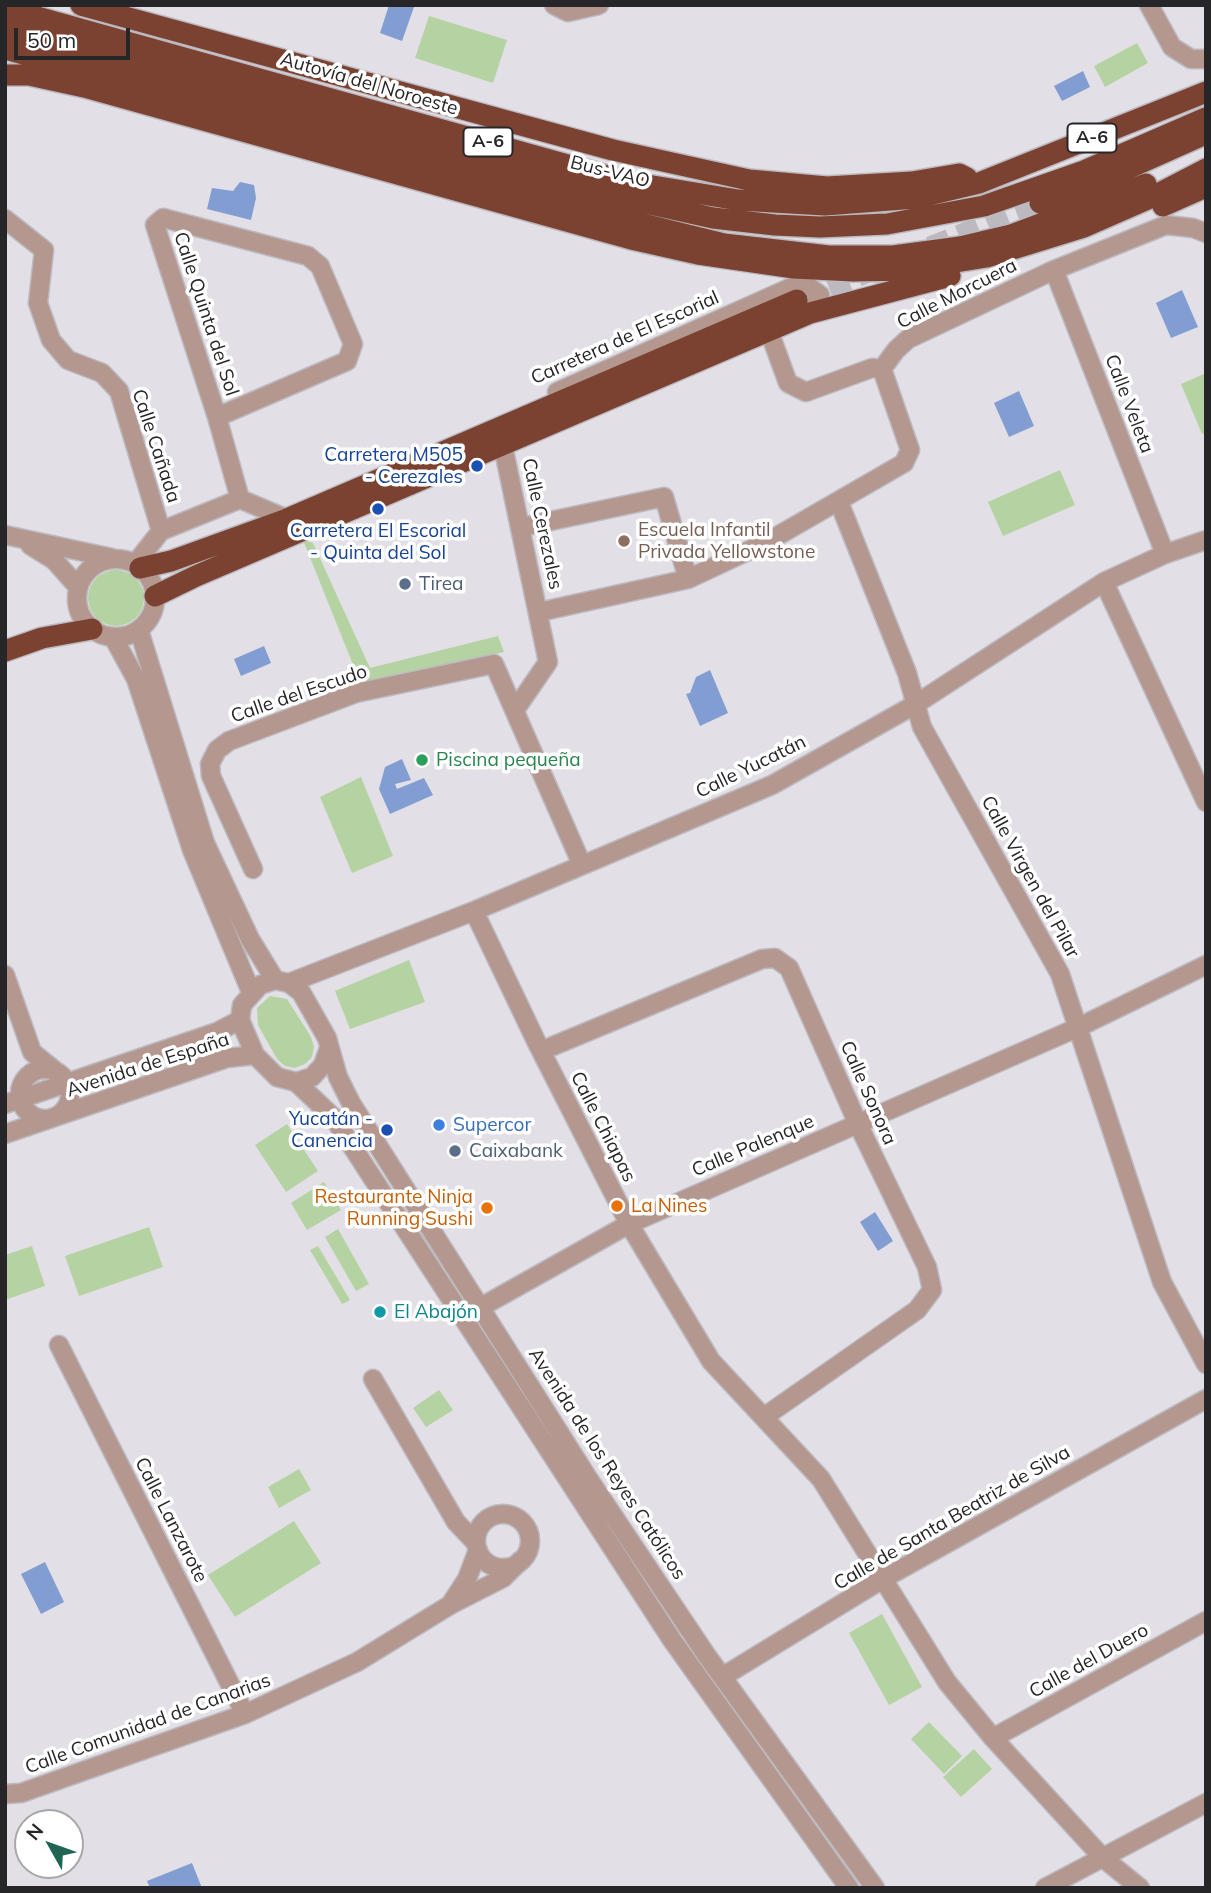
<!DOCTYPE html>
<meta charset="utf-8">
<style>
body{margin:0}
#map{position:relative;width:1211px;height:1893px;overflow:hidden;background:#e2dfe6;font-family:Mulish,sans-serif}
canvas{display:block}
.frame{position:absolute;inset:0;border:7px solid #262528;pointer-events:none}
.north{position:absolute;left:14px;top:1809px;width:70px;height:70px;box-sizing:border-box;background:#fff;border:2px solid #a8a8a9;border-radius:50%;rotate:310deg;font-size:19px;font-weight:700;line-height:28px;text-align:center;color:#262528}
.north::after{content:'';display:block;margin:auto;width:24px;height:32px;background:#206454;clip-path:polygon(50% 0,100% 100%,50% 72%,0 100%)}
.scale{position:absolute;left:14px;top:28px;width:116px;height:32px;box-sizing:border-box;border:4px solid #262528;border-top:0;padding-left:9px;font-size:21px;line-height:24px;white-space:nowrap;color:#262528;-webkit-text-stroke:5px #fff;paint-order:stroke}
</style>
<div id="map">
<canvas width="1211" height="1893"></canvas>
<div class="frame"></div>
<div class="north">N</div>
<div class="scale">50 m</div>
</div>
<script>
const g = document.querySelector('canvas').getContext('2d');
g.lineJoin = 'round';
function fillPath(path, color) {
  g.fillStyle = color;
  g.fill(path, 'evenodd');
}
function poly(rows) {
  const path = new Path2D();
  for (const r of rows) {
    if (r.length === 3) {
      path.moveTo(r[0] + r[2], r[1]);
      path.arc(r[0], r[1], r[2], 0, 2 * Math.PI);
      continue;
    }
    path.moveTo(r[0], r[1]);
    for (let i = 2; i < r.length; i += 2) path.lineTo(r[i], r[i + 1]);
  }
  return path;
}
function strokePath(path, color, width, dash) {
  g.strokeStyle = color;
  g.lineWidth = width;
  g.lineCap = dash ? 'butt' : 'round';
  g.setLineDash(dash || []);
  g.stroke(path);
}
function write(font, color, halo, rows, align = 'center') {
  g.font = font + ' Mulish,sans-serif';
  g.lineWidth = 7;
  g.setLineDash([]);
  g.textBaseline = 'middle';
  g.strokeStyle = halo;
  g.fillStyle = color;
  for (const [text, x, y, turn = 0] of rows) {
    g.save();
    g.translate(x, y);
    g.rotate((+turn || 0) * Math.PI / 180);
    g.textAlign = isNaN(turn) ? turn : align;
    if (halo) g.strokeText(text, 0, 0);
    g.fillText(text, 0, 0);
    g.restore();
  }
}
fillPath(poly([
 [429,16,507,40,493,83,415,58],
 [1137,43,1148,63,1105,87,1094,66],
 [1204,374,1206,433,1202,434,1181,384],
 [1060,470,1075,505,1003,536,988,502],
 [303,540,313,543,370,668,498,636,504,652,362,687],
 [116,598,28],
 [361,777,393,856,352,873,320,797],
 [409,960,425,1002,350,1029,335,991],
 [270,996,287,999,311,1037,314,1047,312,1057,305,1064,295,1068,285,1066,277,1059,258,1025,257,1008],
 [287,1124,318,1171,286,1192,255,1145],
 [324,1182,341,1210,307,1230,291,1203],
 [149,1227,163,1267,79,1296,65,1256],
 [338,1229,369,1284,356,1291,325,1237],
 [32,1246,45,1286,5,1300,5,1255],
 [318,1246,350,1300,342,1304,310,1250],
 [439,1390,453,1410,426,1427,413,1408],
 [299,1469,311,1490,279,1508,268,1487],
 [294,1521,321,1563,235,1617,208,1575],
 [882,1614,922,1687,889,1705,849,1633],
 [929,1722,962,1756,944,1774,911,1739],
 [974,1749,992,1769,961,1797,943,1777]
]), '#b5d3a2');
fillPath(poly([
 [389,5,414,7,402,41,380,33],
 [1083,71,1090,87,1062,101,1054,86],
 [240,182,254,185,256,198,251,220,207,209,212,188,233,191],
 [1182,290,1198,327,1171,338,1156,303],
 [1019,391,1034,426,1009,437,994,403],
 [264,646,271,663,241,676,234,659],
 [710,670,728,713,700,726,686,694,690,693,696,677],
 [402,759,411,780,395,784,397,789,424,778,433,795,390,814,379,789,385,767],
 [875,1212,893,1241,878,1251,860,1222],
 [45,1562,64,1602,41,1614,21,1574],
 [192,1863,202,1888,150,1888,147,1881]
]), '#829dd2');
strokePath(poly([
 [930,247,1032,206],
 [800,299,871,271]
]), '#bcbac0', 21, [21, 10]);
const minor = poly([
 [554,5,568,12,599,5],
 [1149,5,1172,47,1191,59,1206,59],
 [5,219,44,250,38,303,51,340,68,360,102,373,119,391,161,531,135,564],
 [1054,270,1165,554],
 [769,331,788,383,806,392,872,368,882,369,896,350,908,339,1054,270,1166,225,1193,228,1206,233],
 [557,392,792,287,805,284,820,295,810,313],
 [217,417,347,361,353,344,320,266,308,256,163,218,155,225,217,417,240,499],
 [503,446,548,662,515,710],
 [839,502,907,673,922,727,1060,974,1162,1282,1206,1364],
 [522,527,664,497,688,579],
 [161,531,240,499,287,519],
 [5,535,112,558],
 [30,545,54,560,78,587],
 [116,598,39],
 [1104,582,1206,802],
 [539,612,688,579,767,542,904,463,910,450,882,369],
 [139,630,205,843,250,939,275,980],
 [113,637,136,679,192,850,251,992],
 [253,869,211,776,210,764,217,750,229,741,356,693,494,664,582,865],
 [474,911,537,1043,629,1224,711,1361,821,1479,947,1682,993,1738,1102,1857,1140,1888],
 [5,975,32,1052,54,1070],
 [289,983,474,911,772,785,916,704,1104,582,1165,554,1206,540],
 [329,1048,323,1065,312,1077,296,1082,277,1077,255,1055,240,1020,242,1005,260,985,275,980,289,983,301,992,327,1038,338,1077,351,1103,588,1478,707,1656,875,1888],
 [541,1051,762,959,775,958,789,968,858,1124,927,1267,932,1290,917,1310,764,1417],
 [45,1094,25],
 [296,1082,333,1117,672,1640,849,1888],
 [5,1104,217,1032,240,1020],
 [5,1134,227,1058,255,1055],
 [481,1307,629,1224,1079,1027,1206,965],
 [59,1345,245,1714],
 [373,1379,456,1522,476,1543],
 [503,1541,27],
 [452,1602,467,1579,478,1550],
 [722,1677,881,1580,1206,1399],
 [993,1738,1206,1621],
 [5,1794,21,1793,245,1714,357,1662,450,1605,503,1578,521,1560],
 [1045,1888,1206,1803]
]);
const highway = poly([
 [81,5,613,150,749,180,827,187,912,182,959,174,967,178],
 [5,8,629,182,738,200,825,205,916,198,979,183,1206,92],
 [5,28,569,186,713,218,775,225,820,227,887,224,984,206,1084,171,1206,118],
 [5,49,533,197,724,244,829,256,893,256,960,247,1011,235,1146,184],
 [5,75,29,75,84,87,631,239,698,254,794,268,853,271,906,270,987,257,1084,227,1148,199,1206,169],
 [1040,203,1089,186,1201,136],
 [1163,206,1206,187],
 [140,568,171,561,287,519,797,300],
 [155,596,196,576,810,313,950,276],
 [5,651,42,638,92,629]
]);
strokePath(minor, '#bcbac0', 21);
strokePath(highway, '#bcbac0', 24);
strokePath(minor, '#b4978e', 18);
strokePath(highway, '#7b4232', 21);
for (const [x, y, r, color] of [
 [477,466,7,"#1a4fb4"],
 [378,509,7,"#1a4fb4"],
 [624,541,7,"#8d6e63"],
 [405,584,7,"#5c6f8a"],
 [422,760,7,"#2e9e5b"],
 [439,1125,7,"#3f7fe0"],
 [387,1130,7,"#1a4fb4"],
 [455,1151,7,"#5c6f8a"],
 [617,1206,7,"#e8710a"],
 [487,1208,7,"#e8710a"],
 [380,1312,7,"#0f9aa8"]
]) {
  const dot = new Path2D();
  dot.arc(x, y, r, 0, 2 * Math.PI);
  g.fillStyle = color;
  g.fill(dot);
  strokePath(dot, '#fff', 2.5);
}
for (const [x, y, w] of [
 [1092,138,49],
 [488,142,49]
]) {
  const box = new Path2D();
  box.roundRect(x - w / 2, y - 14.5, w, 29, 5);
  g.fillStyle = '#fff';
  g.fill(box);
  strokePath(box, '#262528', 2);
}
write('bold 18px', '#262528', null, [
 ["A-6",1092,138],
 ["A-6",488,142]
]);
write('19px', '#262528', '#fff', [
 ["Autovía del Noroeste",369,84,16],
 ["Bus-VAO",610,172,14],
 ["Calle Morcuera",957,294,-27],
 ["Calle Quinta del Sol",206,314,72],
 ["Carretera de El Escorial",625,338,-24],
 ["Calle Veleta",1129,404,69],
 ["Calle Cañada",156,446,72],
 ["Calle Cerezales",542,524,78],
 ["Calle del Escudo",299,694,-19],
 ["Calle Yucatán",751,767,-26],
 ["Calle Virgen del Pilar",1030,877,61],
 ["Avenida de España",148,1065,-18],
 ["Calle Sonora",868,1093,66],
 ["Calle Chiapas",603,1127,63],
 ["Calle Palenque",753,1146,-23],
 ["Avenida de los Reyes Católicos",607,1464,57],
 ["Calle de Santa Beatriz de Silva",952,1518,-30],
 ["Calle Lanzarote",171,1520,63],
 ["Calle del Duero",1089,1661,-29],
 ["Calle Comunidad de Canarias",148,1724,-20]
]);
write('19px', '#164399', '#fff', [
 ["Carretera M505",463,455],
 ["- Cerezales",463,477],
 ["Carretera El Escorial",378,531,"center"],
 ["- Quinta del Sol",378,553,"center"],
 ["Yucatán -",373,1119],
 ["Canencia",373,1141]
], 'right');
write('19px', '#785e54', '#fff', [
 ["Escuela Infantil",638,530],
 ["Privada Yellowstone",638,552]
], 'left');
write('19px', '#4e5e75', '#fff', [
 ["Tirea",419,584],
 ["Caixabank",469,1151]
], 'left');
write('19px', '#27864d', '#fff', [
 ["Piscina pequeña",436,760]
], 'left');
write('19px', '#366cbe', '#fff', [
 ["Supercor",453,1125]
], 'left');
write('19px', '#c56008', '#fff', [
 ["Restaurante Ninja",473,1197],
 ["Running Sushi",473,1219],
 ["La Nines",631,1206,"left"]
], 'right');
write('19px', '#0d838f', '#fff', [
 ["El Abajón",394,1312]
], 'left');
</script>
